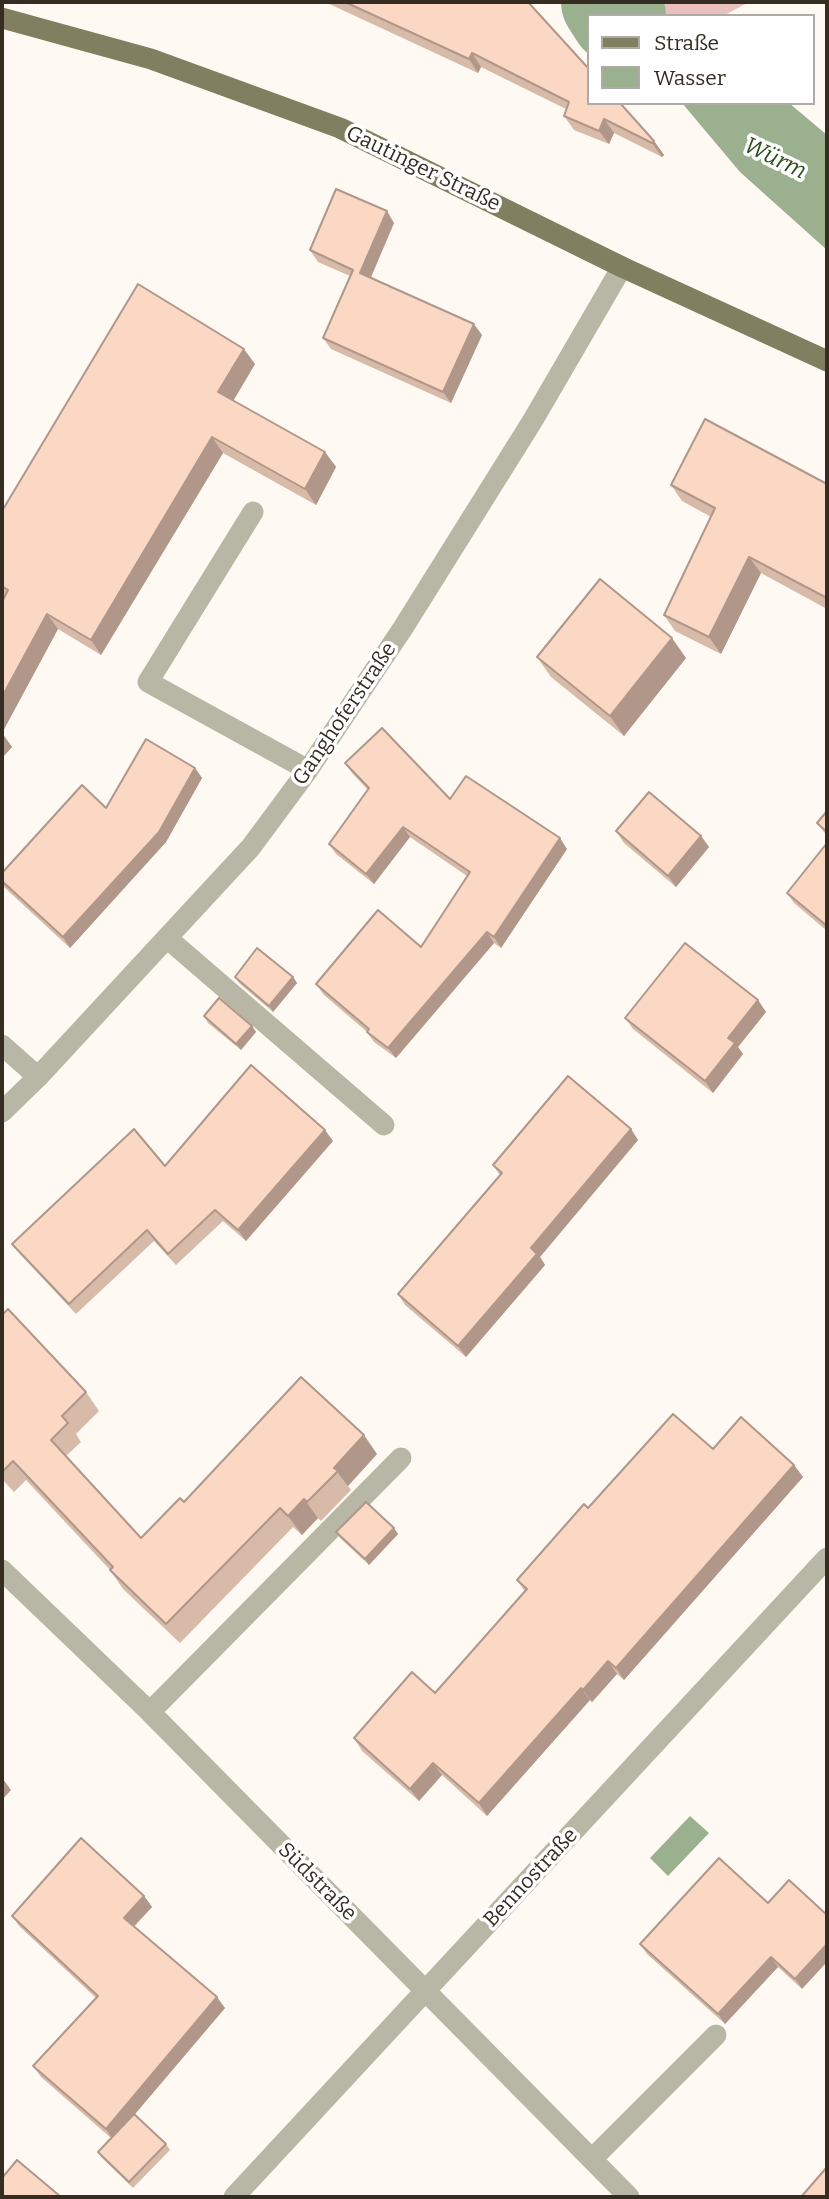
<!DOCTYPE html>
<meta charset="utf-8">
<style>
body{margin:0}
#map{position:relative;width:829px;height:2199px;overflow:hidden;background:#fefaf3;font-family:Bitter,serif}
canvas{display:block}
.frame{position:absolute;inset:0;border:4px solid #352d21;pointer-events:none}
.legend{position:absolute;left:587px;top:14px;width:228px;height:91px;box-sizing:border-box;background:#fff;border:2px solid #aeaba6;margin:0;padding:9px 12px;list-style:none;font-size:21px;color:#352d21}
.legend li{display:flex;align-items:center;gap:14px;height:35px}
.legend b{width:35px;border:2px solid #aeaba6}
</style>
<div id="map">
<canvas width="829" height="2199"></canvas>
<div class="frame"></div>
<ul class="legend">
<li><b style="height:9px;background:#807f60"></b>Straße</li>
<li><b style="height:19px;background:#9bb08e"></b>Wasser</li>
</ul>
</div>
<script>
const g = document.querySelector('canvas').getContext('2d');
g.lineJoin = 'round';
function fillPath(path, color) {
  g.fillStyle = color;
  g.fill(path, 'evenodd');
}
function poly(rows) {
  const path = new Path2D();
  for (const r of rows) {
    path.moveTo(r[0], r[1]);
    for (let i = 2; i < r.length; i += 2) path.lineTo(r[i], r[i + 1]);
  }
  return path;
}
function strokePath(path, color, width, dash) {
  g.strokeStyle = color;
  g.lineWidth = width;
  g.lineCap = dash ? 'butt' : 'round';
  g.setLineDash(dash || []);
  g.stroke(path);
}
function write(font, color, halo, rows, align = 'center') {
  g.font = font + ' Bitter,serif';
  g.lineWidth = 7;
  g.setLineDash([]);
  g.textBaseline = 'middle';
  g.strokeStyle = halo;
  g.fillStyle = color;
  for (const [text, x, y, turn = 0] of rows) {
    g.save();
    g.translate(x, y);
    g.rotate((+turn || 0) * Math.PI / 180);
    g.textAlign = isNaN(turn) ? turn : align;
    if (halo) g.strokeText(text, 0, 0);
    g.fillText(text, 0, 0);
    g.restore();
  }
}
fillPath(poly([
 [583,2,749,2,723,16,593,16]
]), '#eac0be');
fillPath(poly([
 [682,103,789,103,827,135,827,250,740,172],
 [690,1816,709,1833,668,1876,650,1858]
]), '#9bb08e');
strokePath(poly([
 [609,2,618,16]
]), '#9bb08e', 96);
strokePath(poly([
 [253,512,148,682,308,770],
 [167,938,384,1125],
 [2,1045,38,1077],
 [2,1112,38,1077,251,847,308,770,403,628,533,420,622,267],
 [2,1570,150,1712,629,2197],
 [150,1712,401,1458],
 [592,2159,716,2035],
 [234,2197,827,1558]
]), '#b8b7a6', 21);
strokePath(poly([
 [2,18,151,59,340,128,622,267,827,361]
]), '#807f60', 21);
fillPath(poly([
 [325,2,528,2,654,141,664,155,662,157,614,133,609,144,574,130,564,116,566,109,481,67,478,73],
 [394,223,371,277,482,335,451,403,331,349,323,338,350,276,318,262,310,250],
 [255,364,233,401,325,452,336,467,316,505,223,453,101,655,58,629,2,733,12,747,2,758,2,602,4,597,2,595,2,511],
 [827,484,827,609,761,573,721,654,675,631,664,615,711,517,682,501,671,485],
 [537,657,686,658,624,736,551,677],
 [345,763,450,799,567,849,501,948,494,943,396,1058,374,1042,367,1032,323,994,316,984,421,947,467,876,410,837,374,884,336,854,329,844,368,790,352,773],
 [195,768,202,778,166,842,70,948,5,888,2,884,2,873,106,808],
 [827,811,827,836,817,823],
 [616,831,701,836,709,847,676,887,624,843],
 [827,843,827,931,794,903,787,893],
 [235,977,293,977,297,983,273,1012,239,983],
 [758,1000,766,1012,738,1047,743,1054,713,1093,633,1029,625,1018],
 [204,1016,252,1026,256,1032,241,1050,208,1023],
 [631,1129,638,1140,540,1257,545,1265,466,1357,405,1305,398,1294,500,1175,493,1165],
 [333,1141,246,1241,223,1221,176,1265,154,1241,76,1314,20,1254,12,1244,165,1166],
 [2,1315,86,1392,99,1411,76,1434,81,1442,66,1456,141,1538,184,1502,377,1454,348,1486,351,1490,321,1521,318,1518,302,1535,293,1527,180,1643,123,1589,110,1570,26,1480,14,1492,2,1479],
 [713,1449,794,1465,803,1477,624,1680,617,1674,592,1702,590,1700,487,1816,442,1775,419,1801,362,1751,354,1738,435,1693,525,1592,517,1580,588,1508],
 [394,1528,398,1534,369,1565,340,1538,336,1532],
 [719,1858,802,1989,778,1967,725,2024,647,1954,640,1944],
 [144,1896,152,1907,134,1927,225,2008,135,2114,166,2144,170,2150,133,2188,102,2158,98,2152,111,2138,41,2077,33,2066,96,1998,19,1926,12,1916]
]), '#d8baa9');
fillPath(poly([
 [472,53,481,67,478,73,469,59],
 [604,119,614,133,609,144,599,131],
 [654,141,664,155,662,157,652,143],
 [387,211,394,223,368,284,360,273],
 [474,324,482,335,451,403,443,392],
 [244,349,255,364,229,408,218,392],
 [212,437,223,453,101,655,91,640],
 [325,452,336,467,316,505,305,489],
 [749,557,761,573,721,654,709,637],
 [47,614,58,629,2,733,12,747,2,758,2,697],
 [672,638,686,658,624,736,610,716],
 [195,768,202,778,166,842,70,948,63,937],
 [403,827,410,837,374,884,366,874],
 [701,836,709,847,676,887,668,876],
 [560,838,567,849,501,948,494,937],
 [487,932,494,943,396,1058,388,1048],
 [293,977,297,983,273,1012,269,1006],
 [758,1000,766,1012,738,1047,743,1054,713,1093,705,1081,728,1038],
 [252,1026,256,1032,241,1050,236,1044],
 [631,1129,638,1140,540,1257,545,1265,466,1357,458,1346,531,1248],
 [325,1130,333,1141,246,1241,238,1230],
 [364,1435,377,1454,348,1486,334,1468],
 [794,1465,803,1477,624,1680,616,1668],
 [304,1499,318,1518,302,1535,288,1516],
 [394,1528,398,1534,369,1565,365,1559],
 [608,1661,617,1674,592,1702,583,1690],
 [581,1688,590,1700,487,1816,479,1803],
 [433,1763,442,1775,419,1801,410,1789],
 [3,1779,11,1790,2,1800,2,1780],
 [144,1896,152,1907,131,1929,124,1918],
 [827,1944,827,1962,802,1989,795,1979],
 [771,1957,778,1967,725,2024,718,2014],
 [217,1997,225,2008,113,2140,106,2129]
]), '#b09789');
const building = poly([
 [345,2,528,2,589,69,589,103,620,103,654,141,652,143,604,119,599,131,564,116,569,102,472,53,469,59,345,2],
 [336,189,387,211,360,273,474,324,443,392,323,338,353,270,310,250,336,189],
 [138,284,244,349,218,392,325,452,305,489,212,437,91,640,47,614,2,697,2,602,8,590,2,586,2,511,138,284],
 [705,419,827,484,827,598,749,557,709,637,664,615,715,508,671,485,705,419],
 [600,579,672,638,610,716,537,657,600,579],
 [382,728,450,799,466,776,560,838,494,937,487,932,388,1048,367,1032,369,1029,316,984,378,910,421,947,470,872,403,827,366,874,329,844,369,788,345,763,382,728],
 [146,739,195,768,159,832,63,937,2,881,2,873,82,785,106,808,146,739],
 [649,792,701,836,668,876,616,831,649,792],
 [827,811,827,832,817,823,827,811],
 [827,843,827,926,787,893,827,843],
 [685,943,758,1000,728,1038,735,1043,705,1081,625,1018,685,943],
 [257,948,293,977,269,1006,235,977,257,948],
 [219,998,252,1026,236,1044,204,1016,219,998],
 [251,1065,325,1130,238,1230,215,1210,168,1254,147,1230,69,1304,12,1244,134,1129,165,1166,251,1065],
 [568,1076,631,1129,531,1248,537,1254,458,1346,398,1294,502,1173,493,1165,568,1076],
 [8,1309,86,1392,62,1416,68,1423,51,1440,141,1538,180,1498,184,1502,301,1377,364,1435,334,1468,338,1471,307,1502,304,1499,288,1516,280,1508,166,1624,110,1570,113,1567,13,1461,2,1472,2,1315,8,1309],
 [673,1414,713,1449,741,1417,794,1465,616,1668,608,1661,583,1690,581,1688,479,1803,433,1763,410,1789,354,1738,412,1672,435,1693,527,1589,517,1580,584,1504,588,1508,673,1414],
 [366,1502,394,1528,365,1559,336,1532,366,1502],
 [81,1838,144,1896,124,1918,217,1997,106,2129,33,2066,98,1996,12,1916,81,1838],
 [719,1858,768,1903,789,1880,827,1915,827,1944,795,1979,771,1957,718,2014,640,1944,719,1858],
 [134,2114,166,2144,129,2182,98,2152,134,2114],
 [17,2160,61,2197,2,2197,2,2178,17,2160],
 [827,2167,827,2197,801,2197,827,2167]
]);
fillPath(building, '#fbd8c4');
strokePath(building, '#b09789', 2);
write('21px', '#352d21', '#fff', [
 ["Gautinger Straße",423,169,26],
 ["Ganghoferstraße",345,714,-56],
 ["Bennostraße",531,1878,-47],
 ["Südstraße",317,1882,45]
]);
write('italic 23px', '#324e1d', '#fff', [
 ["Würm",775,159,26]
]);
</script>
